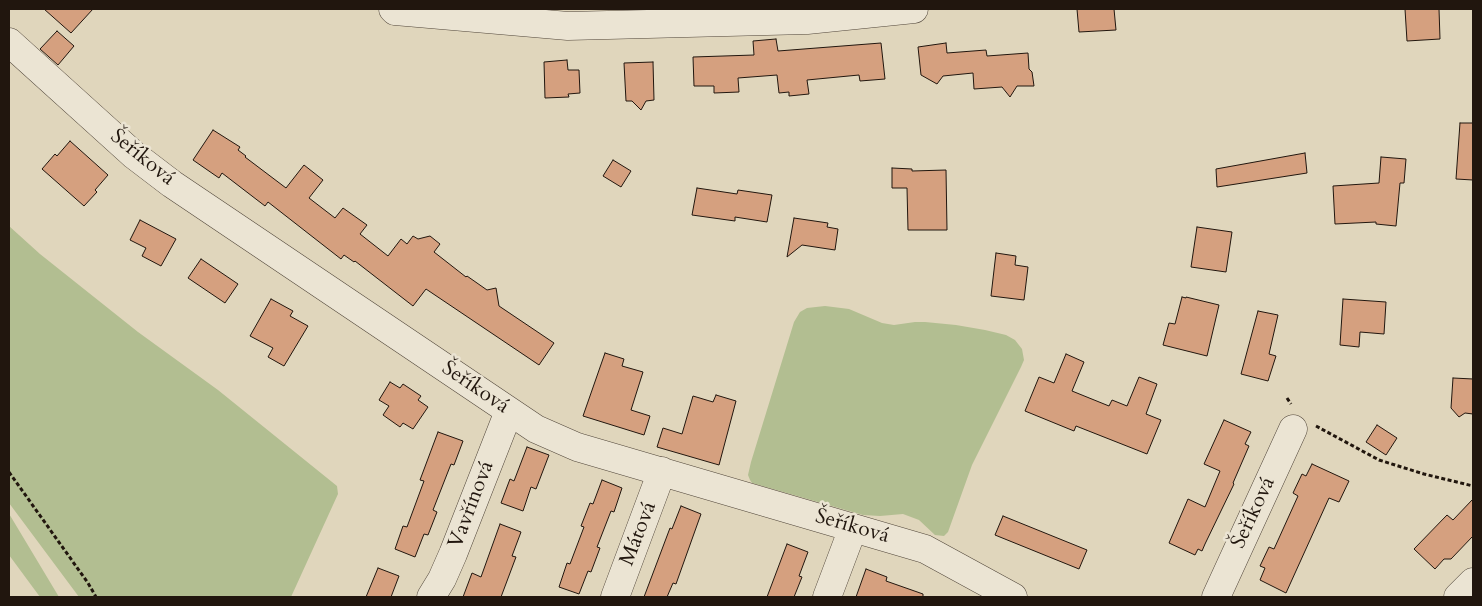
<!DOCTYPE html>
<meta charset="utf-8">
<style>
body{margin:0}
#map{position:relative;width:1482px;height:606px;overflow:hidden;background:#e0d6bc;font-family:Cardo,serif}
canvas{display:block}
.frame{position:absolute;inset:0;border:10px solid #21160e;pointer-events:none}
</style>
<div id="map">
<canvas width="1482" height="606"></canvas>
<div class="frame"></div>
</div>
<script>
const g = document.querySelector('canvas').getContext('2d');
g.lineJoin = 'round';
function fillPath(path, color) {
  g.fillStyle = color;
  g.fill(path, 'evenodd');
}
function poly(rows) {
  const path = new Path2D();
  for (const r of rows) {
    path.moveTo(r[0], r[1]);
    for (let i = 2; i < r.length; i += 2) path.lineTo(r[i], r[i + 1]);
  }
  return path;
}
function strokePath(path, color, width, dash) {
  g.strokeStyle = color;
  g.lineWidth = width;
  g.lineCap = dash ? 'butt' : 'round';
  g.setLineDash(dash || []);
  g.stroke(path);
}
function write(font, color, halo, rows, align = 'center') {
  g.font = font + ' Cardo,serif';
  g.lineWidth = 5;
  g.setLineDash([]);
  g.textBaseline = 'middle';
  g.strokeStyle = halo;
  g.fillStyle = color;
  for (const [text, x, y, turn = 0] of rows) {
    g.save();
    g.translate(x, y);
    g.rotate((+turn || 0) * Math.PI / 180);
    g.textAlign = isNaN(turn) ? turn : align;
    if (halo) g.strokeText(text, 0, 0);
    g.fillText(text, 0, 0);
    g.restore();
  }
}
fillPath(poly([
 [9,226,40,254,138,332,218,390,337,486,338,494,291,597,79,597,9,503],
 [825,306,849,309,882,323,894,325,915,322,925,322,956,325,985,330,1006,335,1015,340,1022,349,1024,360,1021,367,972,465,948,532,944,536,935,535,919,520,903,514,880,516,863,515,759,485,752,483,750,480,748,475,751,462,794,322,800,312,807,308],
 [9,514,11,517,59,597,40,597,9,555]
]), '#b2be91');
const building = poly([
 [44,9,93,9,71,33,44,9],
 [1077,9,1114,9,1116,30,1079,32,1077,9],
 [1405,9,1439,9,1440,39,1407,41,1405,9],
 [57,31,74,46,58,65,40,49,57,31],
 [776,39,778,51,881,43,885,79,860,81,859,75,807,80,809,94,789,96,789,92,779,93,777,75,738,78,739,92,714,93,714,86,694,86,693,57,754,55,753,41,776,39],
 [946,43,947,53,986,50,987,56,1028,53,1029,69,1032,72,1034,86,1017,86,1010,97,1002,87,974,89,973,73,943,76,937,84,921,75,918,47,946,43],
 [567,60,568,70,579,70,580,93,568,94,569,97,545,98,544,62,567,60],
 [653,62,654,100,646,101,641,110,632,101,626,101,624,63,653,62],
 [1460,123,1473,123,1473,180,1456,179,1460,123],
 [213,130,240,147,238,150,246,156,245,157,286,188,304,165,323,180,309,198,335,218,343,208,367,225,360,234,388,256,401,239,407,244,413,236,418,239,430,236,440,244,434,252,466,277,467,276,487,290,496,288,499,306,554,343,539,365,426,289,413,306,355,261,354,262,344,255,341,259,268,202,265,206,222,173,219,178,193,160,213,130],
 [70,141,108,175,95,190,97,192,84,206,42,169,55,154,57,156,70,141],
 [1305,153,1307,173,1217,187,1216,169,1305,153],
 [1381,157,1406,159,1404,183,1400,183,1396,226,1376,224,1376,222,1335,224,1333,186,1379,183,1381,157],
 [613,160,631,171,621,187,603,176,613,160],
 [892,168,912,169,912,171,946,170,947,230,908,230,907,188,892,188,892,168],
 [697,188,737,194,738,190,772,195,767,222,735,217,735,221,692,215,697,188],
 [794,218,828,223,827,227,838,229,835,250,802,245,787,257,794,218],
 [140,220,176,239,161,266,142,256,146,248,130,240,140,220],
 [1197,227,1232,232,1226,272,1191,267,1197,227],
 [996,253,1016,256,1015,265,1028,267,1024,300,991,296,996,253],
 [201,259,238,284,225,303,188,278,201,259],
 [1182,297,1186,298,1186,297,1219,305,1207,356,1163,345,1169,323,1175,324,1182,297],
 [271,299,293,311,290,316,308,326,284,366,268,357,273,348,250,336,271,299],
 [1343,299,1386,302,1384,334,1360,332,1359,347,1340,345,1343,299],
 [1258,311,1278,315,1269,354,1276,356,1268,381,1241,374,1258,311],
 [605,353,624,359,622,366,643,372,631,410,650,416,644,435,583,416,605,353],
 [1066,354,1084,362,1072,391,1109,406,1112,400,1127,406,1139,377,1157,384,1146,414,1161,420,1147,454,1076,426,1074,431,1025,411,1039,377,1054,383,1066,354],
 [1453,378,1473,379,1473,414,1465,413,1459,417,1451,408,1453,378],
 [390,382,400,388,403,384,421,396,418,400,428,407,413,429,403,423,400,427,383,415,389,406,379,400,390,382],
 [716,395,736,401,719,465,657,447,663,428,682,434,693,396,713,402,716,395],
 [1224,420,1251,432,1245,444,1249,446,1233,483,1234,484,1205,544,1202,551,1198,549,1195,555,1169,543,1188,499,1205,507,1220,471,1204,464,1224,420],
 [1377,425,1397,438,1386,455,1366,442,1377,425],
 [438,432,463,441,454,465,451,464,433,510,437,512,428,535,424,534,415,557,395,549,403,526,407,527,424,481,420,480,438,432],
 [527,447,549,455,536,489,531,487,523,511,501,503,510,479,514,481,527,447],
 [1312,464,1349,481,1339,502,1329,498,1286,593,1260,580,1265,568,1260,566,1269,547,1274,549,1298,496,1293,493,1302,474,1306,476,1312,464],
 [602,480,622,488,614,512,611,511,597,547,600,548,591,572,588,571,579,594,559,587,567,563,570,564,584,527,581,526,590,503,593,504,602,480],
 [1473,499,1473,536,1451,559,1444,559,1435,569,1414,549,1447,515,1453,520,1473,499],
 [681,506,701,514,676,584,673,583,667,597,644,597,670,528,672,529,681,506],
 [1003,516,1087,550,1079,569,995,535,1003,516],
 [500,524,521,532,512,556,516,557,501,597,463,597,472,573,481,577,500,524],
 [787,544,808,552,799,576,802,577,794,597,767,597,787,544],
 [378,568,399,576,391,597,366,597,378,568],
 [866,569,887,577,886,581,923,594,923,597,856,597,866,569]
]);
fillPath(building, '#d5a07f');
strokePath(building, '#21160e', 1);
const minor = poly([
 [393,9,395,11,568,26,807,20,914,9],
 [9,42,134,155,172,184,536,429,577,447,925,549,1013,597],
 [431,597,442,579,453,554,509,411],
 [615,597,662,471],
 [827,597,853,528],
 [1216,597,1293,429],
 [1458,597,1473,582]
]);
strokePath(minor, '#51463a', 29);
strokePath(poly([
 [1287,398,1291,404],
 [1316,426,1379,460,1424,474,1473,486],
 [9,472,88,583,96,597]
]), '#21160e', 3, [4, 2.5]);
strokePath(minor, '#ebe4d3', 28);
write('21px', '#21160e', '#ebe4d3', [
 ["Šeříková",142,158,39],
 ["Šeříková",475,388,34],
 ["Vavřínová",472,505,-69],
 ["Šeříková",1254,513,-65],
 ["Šeříková",852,527,16],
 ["Mátová",639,534,-69]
]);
</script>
